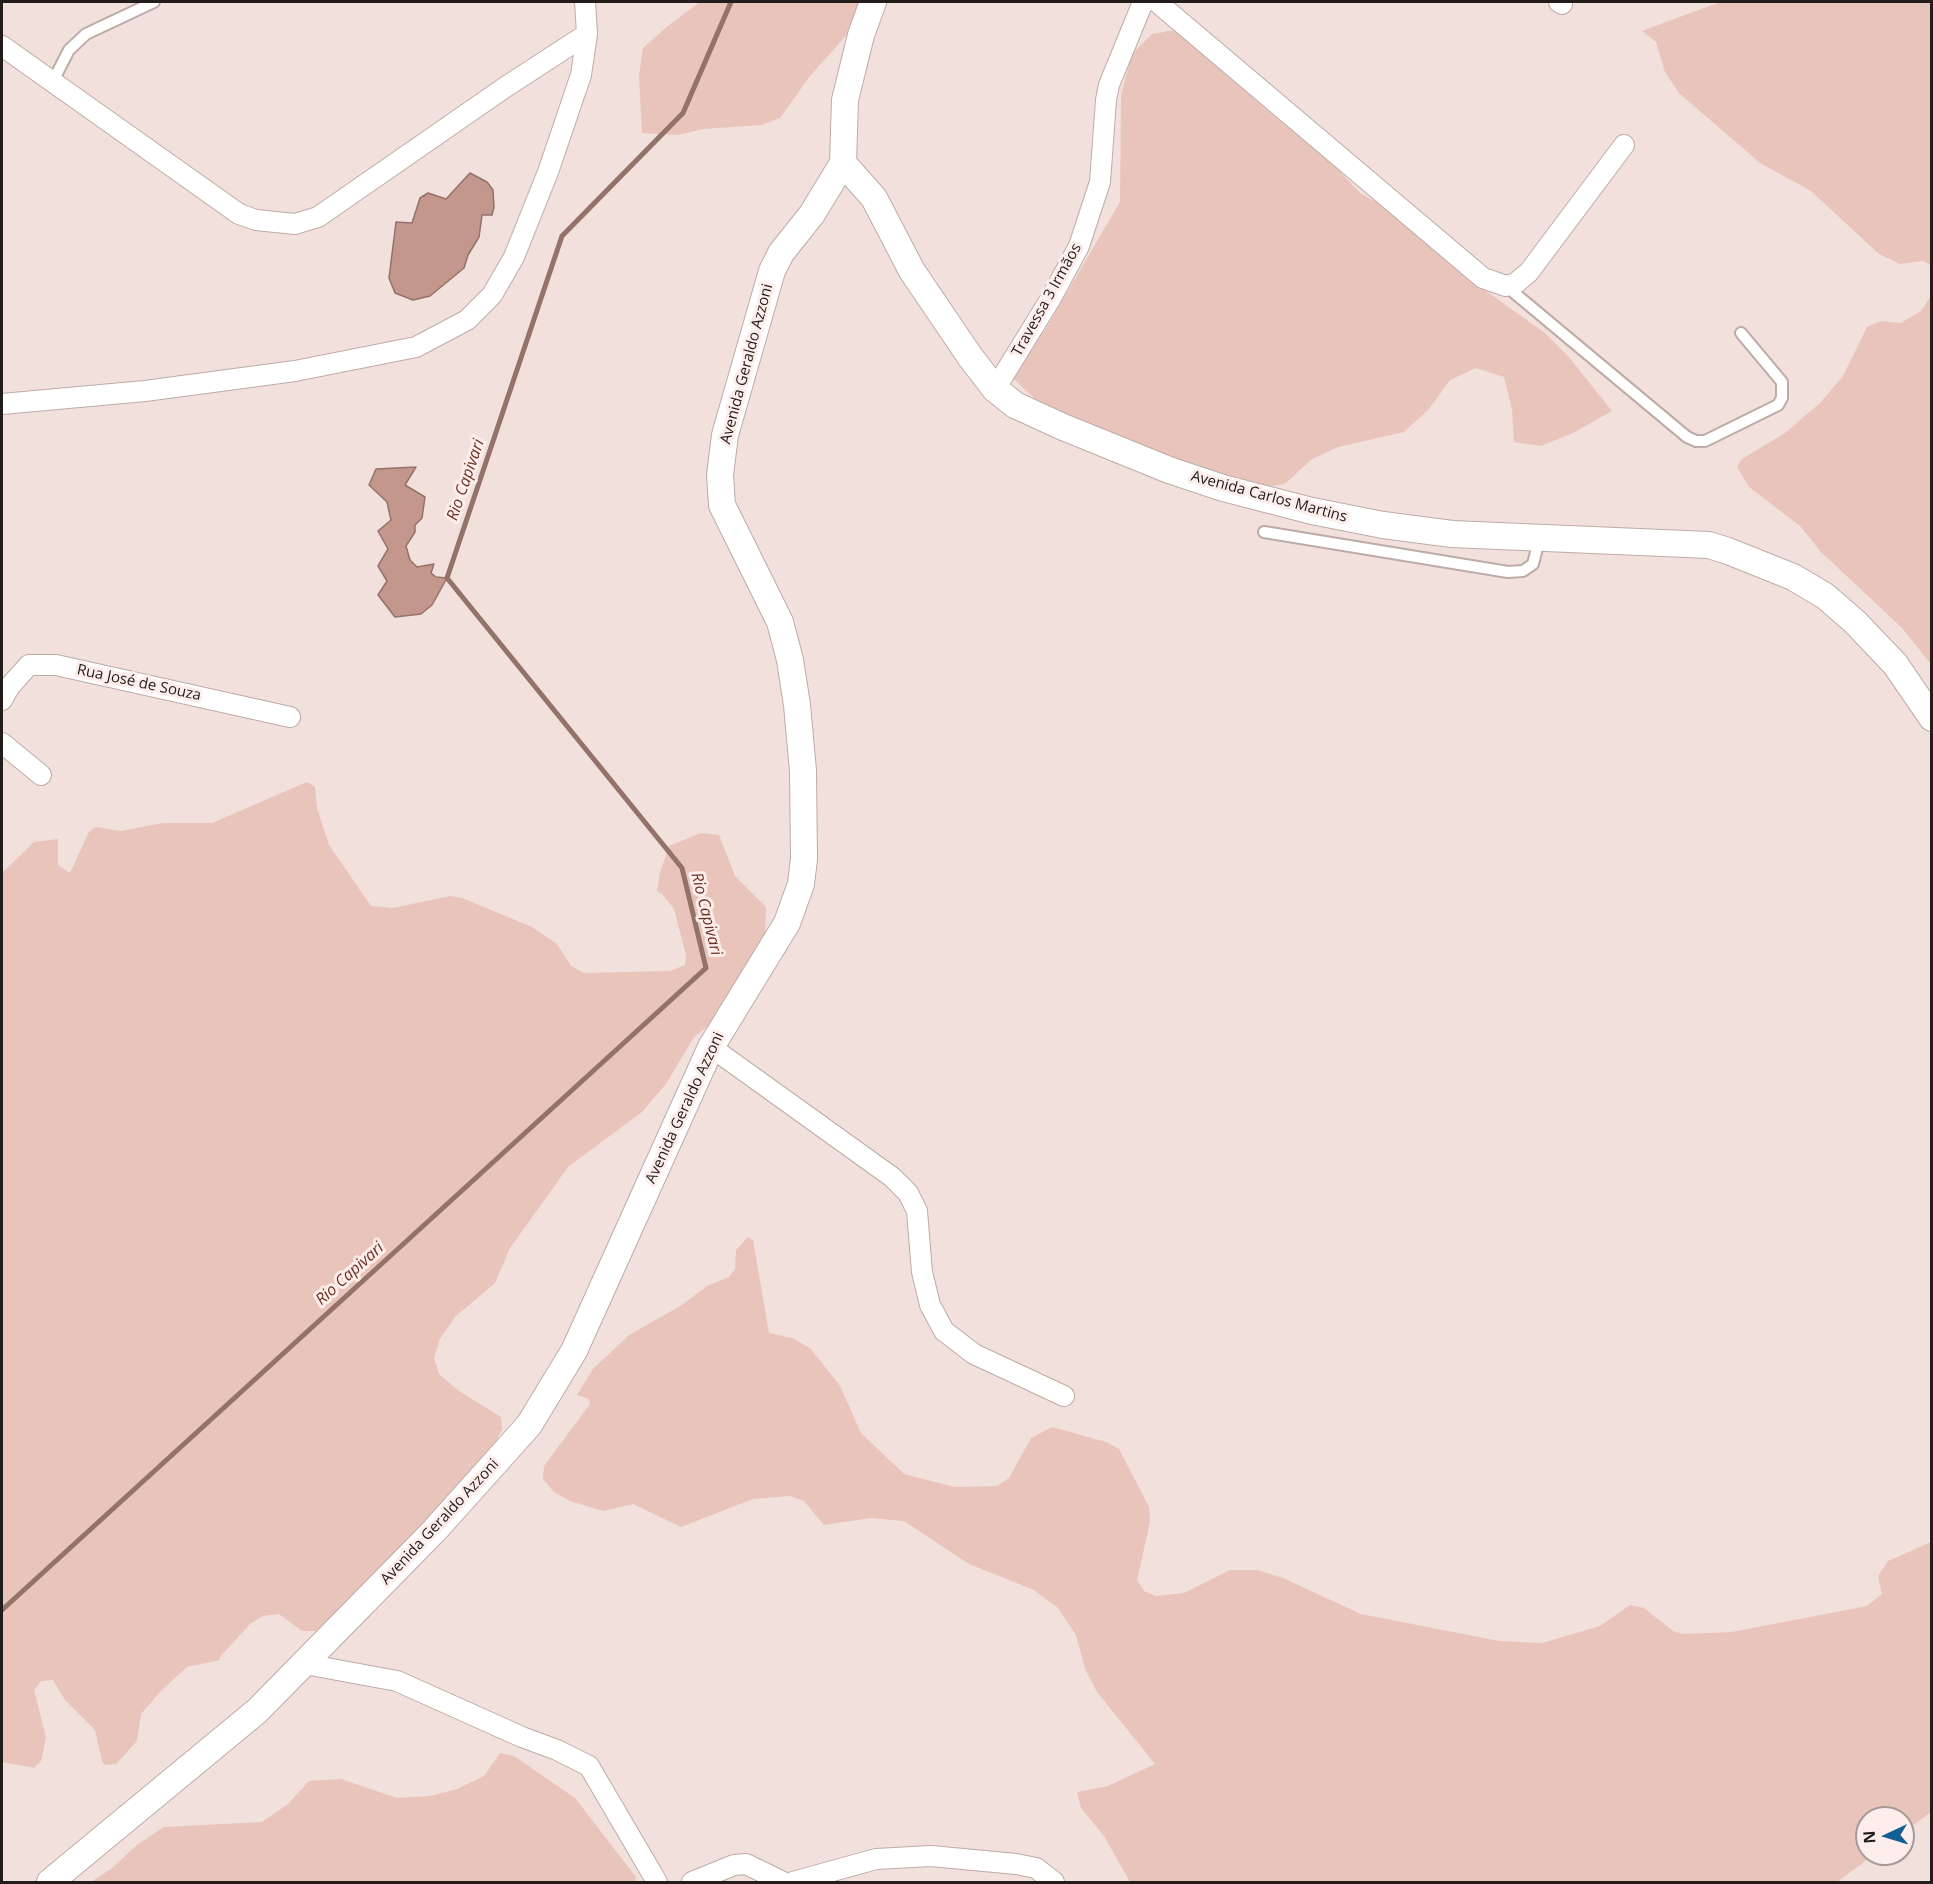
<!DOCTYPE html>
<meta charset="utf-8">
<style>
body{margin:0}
#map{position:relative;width:1933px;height:1884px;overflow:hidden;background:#f2e0dc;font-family:"Open Sans",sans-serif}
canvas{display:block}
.frame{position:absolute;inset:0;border:3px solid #221c1b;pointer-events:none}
.north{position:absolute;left:1855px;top:1806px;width:60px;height:60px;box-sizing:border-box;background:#fdeeeb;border:2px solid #a59a98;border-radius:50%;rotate:266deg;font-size:16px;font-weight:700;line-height:24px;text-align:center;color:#221c1b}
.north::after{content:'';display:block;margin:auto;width:21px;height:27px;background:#136194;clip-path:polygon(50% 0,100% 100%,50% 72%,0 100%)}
</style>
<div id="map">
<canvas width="1933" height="1884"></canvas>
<div class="frame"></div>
<div class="north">N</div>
</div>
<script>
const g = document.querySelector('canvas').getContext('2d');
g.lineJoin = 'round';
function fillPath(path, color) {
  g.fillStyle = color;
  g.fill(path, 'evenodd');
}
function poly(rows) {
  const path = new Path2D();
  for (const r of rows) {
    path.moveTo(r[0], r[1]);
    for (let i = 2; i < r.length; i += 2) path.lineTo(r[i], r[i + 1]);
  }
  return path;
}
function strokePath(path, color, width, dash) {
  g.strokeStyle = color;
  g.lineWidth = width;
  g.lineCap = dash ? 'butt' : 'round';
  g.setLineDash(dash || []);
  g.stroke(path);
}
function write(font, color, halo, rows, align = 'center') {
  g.font = font + ' "Open Sans",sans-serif';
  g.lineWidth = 6;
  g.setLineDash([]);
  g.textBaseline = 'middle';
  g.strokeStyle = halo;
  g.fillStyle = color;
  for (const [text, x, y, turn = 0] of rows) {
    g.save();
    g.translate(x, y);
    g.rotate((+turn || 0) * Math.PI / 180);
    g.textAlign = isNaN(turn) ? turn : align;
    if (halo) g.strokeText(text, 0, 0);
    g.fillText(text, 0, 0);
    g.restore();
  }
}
fillPath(poly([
 [700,2,876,2,810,76,780,118,762,125,703,129,678,135,642,133,639,76,643,48,669,25],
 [1720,2,1931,2,1931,277,1930,265,1923,261,1900,264,1879,254,1811,191,1760,163,1679,93,1665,72,1656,42,1642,31],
 [1176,30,1210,51,1263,107,1330,161,1360,193,1404,217,1472,281,1545,333,1568,356,1612,411,1573,433,1541,446,1514,442,1512,410,1504,377,1476,368,1450,380,1429,409,1404,432,1338,447,1312,459,1286,483,1259,490,1221,492,1047,410,1005,371,1019,361,1045,330,1120,202,1121,95,1132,54,1152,34],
 [1931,296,1931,664,1902,628,1821,552,1800,526,1749,487,1737,467,1742,459,1785,433,1820,403,1843,376,1867,327,1881,321,1901,323,1921,311],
 [307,782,315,787,317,808,329,845,371,906,393,908,450,896,462,898,532,927,557,944,571,966,584,973,670,971,685,965,686,955,674,909,662,894,657,891,660,873,669,846,701,833,719,835,735,876,766,907,765,941,728,1011,694,1037,666,1084,642,1112,568,1167,510,1248,495,1283,455,1317,440,1339,434,1358,439,1374,459,1391,501,1417,502,1429,492,1450,382,1590,316,1631,302,1631,279,1614,263,1616,250,1624,219,1658,220,1660,187,1667,161,1691,141,1714,137,1741,116,1764,105,1765,102,1761,95,1730,65,1700,53,1680,41,1681,34,1690,46,1738,41,1761,34,1768,2,1762,2,873,34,842,58,839,58,865,70,873,89,832,96,827,121,831,163,823,212,823],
 [748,1237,753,1240,769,1333,792,1338,810,1348,840,1386,861,1433,904,1474,954,1487,997,1486,1009,1478,1031,1438,1052,1427,1106,1442,1119,1449,1149,1507,1150,1522,1137,1580,1144,1591,1156,1596,1184,1593,1230,1570,1257,1570,1283,1578,1361,1614,1499,1641,1542,1643,1600,1626,1630,1605,1644,1608,1673,1631,1683,1634,1732,1632,1867,1606,1882,1594,1878,1576,1888,1561,1931,1542,1931,1812,1903,1833,1903,1818,1867,1818,1867,1854,1875,1854,1837,1882,1130,1882,1104,1836,1081,1808,1077,1792,1108,1786,1155,1764,1097,1692,1085,1669,1076,1635,1058,1608,1034,1590,969,1564,904,1521,871,1518,824,1525,804,1501,790,1496,753,1499,681,1527,633,1504,603,1511,570,1501,554,1492,543,1479,544,1466,590,1404,589,1399,577,1395,593,1369,629,1335,682,1305,707,1286,729,1277,735,1269,736,1250],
 [500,1753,514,1756,575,1798,636,1877,635,1882,91,1882,111,1869,137,1845,164,1827,262,1822,288,1804,309,1781,341,1779,397,1798,430,1796,457,1789,484,1776]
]), '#e9c4bb');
const water = poly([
 [470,173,487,182,493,190,494,207,492,215,482,215,479,237,468,255,464,268,430,296,413,300,395,293,389,278,396,222,412,223,420,198,428,193,446,199,470,173],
 [416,467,405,485,425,497,422,518,415,525,415,532,406,546,410,560,417,567,434,564,431,573,436,577,447,578,432,605,421,614,395,617,378,595,387,581,378,566,388,549,378,531,391,520,387,502,369,485,376,469,416,467]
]);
fillPath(water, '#c4978c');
strokePath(water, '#93726a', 1.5);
strokePath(poly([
 [2,1610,706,968,682,868,447,578,562,236,683,113,731,2]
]), '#93726a', 5);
const service = poly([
 [53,81,69,50,86,34,154,2],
 [1506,286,1687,437,1696,441,1705,441,1778,405,1782,398,1782,382,1741,333],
 [1264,532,1508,572,1523,571,1533,564,1539,540]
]);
const minor = poly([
 [1157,2,1483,278,1506,286,1516,283,1529,272,1624,145],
 [1559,2,1562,4],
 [2,46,239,214,256,220,295,224,318,217,504,88,587,34],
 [995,389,1051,298,1079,246,1100,182,1106,100,1109,85,1143,2],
 [2,404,145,391,295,371,416,347,467,320,492,295,514,257,548,172,581,75,587,34,585,2],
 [2,700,10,686,29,665,56,665,290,717],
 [2,743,41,775],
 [711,1047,892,1177,908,1193,917,1211,922,1272,930,1305,944,1331,974,1354,1064,1396],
 [305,1664,397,1681,522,1737,557,1750,589,1766,657,1882],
 [692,1882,734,1865,746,1864,783,1882],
 [793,1882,876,1859,931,1856,1016,1864,1036,1868,1054,1882]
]);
const tertiary = poly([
 [873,2,861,35,845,100,843,163,874,198,912,271,971,358,995,389,1015,405,1063,427,1169,470,1223,488,1312,511,1383,525,1452,534,1709,545,1728,551,1793,577,1825,596,1855,622,1895,664,1932,718],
 [50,1882,257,1711,434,1531,529,1425,574,1351,711,1047,787,923,801,884,804,859,803,771,797,705,790,660,780,622,722,505,720,475,725,435,772,271,781,253,812,214,843,163]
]);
strokePath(service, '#bcaca7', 14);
strokePath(minor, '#bcaca7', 22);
strokePath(tertiary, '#bcaca7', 28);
strokePath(service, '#fff', 10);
strokePath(minor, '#fff', 20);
strokePath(tertiary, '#fff', 26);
write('15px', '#221c1b', '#fdeeeb', [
 ["Travessa 3 Irmãos",1047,300,-61],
 ["Avenida Geraldo Azzoni",747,364,-75],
 ["Avenida Carlos Martins",1269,497,15],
 ["Rua José de Souza",139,683,12],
 ["Avenida Geraldo Azzoni",685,1108,-65],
 ["Avenida Geraldo Azzoni",440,1522,-47]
]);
write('italic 16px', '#6c3124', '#fdeeeb', [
 ["Rio Capivari",466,480,-71],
 ["Rio Capivari",706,914,76],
 ["Rio Capivari",350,1274,-42]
]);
</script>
